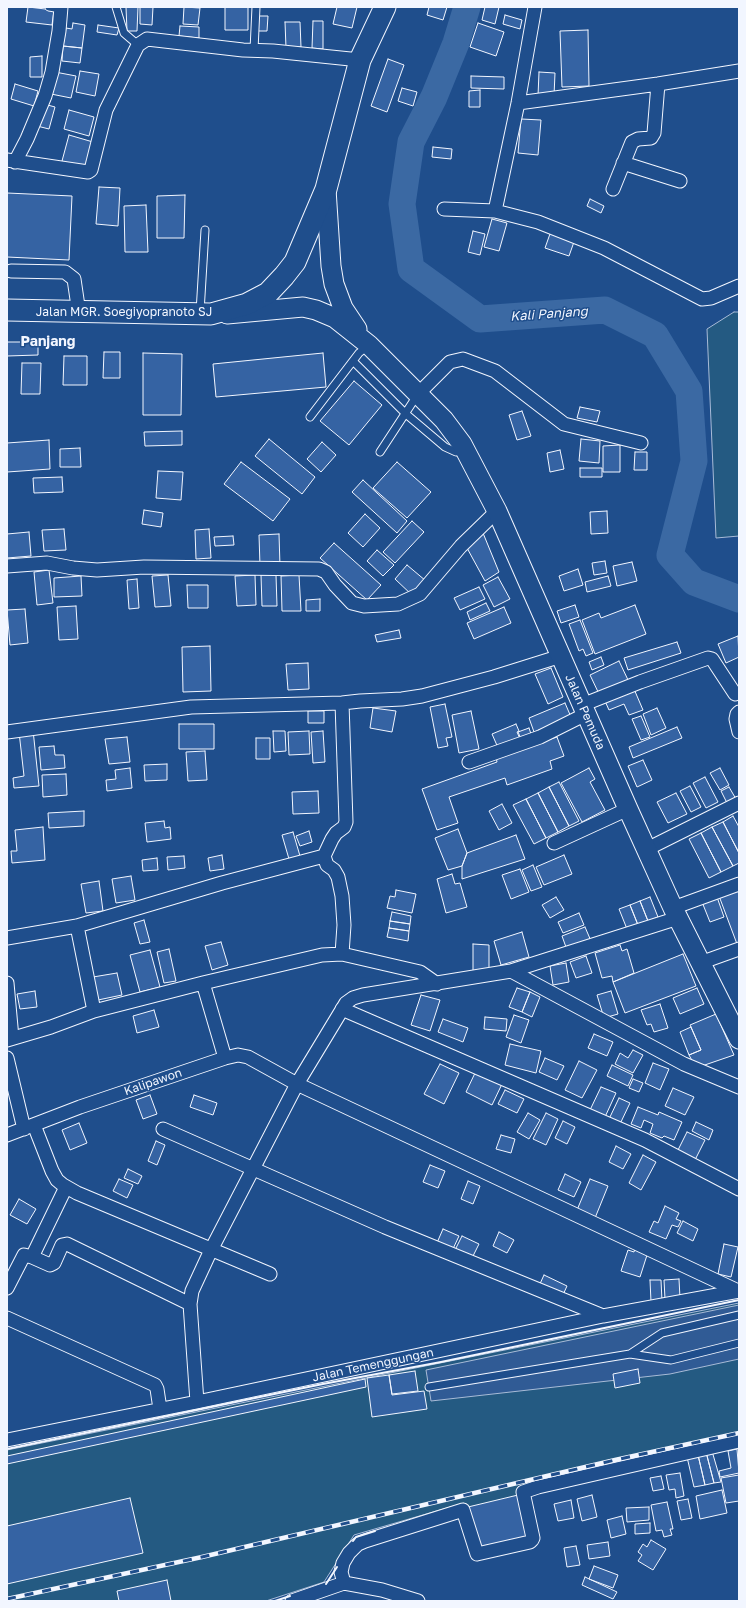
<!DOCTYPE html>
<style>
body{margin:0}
#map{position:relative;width:746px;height:1608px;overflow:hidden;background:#1f4e8c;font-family:"Golos Text",sans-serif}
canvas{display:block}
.frame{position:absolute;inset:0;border:8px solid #f2f6ff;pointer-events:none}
</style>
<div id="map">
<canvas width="746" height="1608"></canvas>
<div class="frame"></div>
</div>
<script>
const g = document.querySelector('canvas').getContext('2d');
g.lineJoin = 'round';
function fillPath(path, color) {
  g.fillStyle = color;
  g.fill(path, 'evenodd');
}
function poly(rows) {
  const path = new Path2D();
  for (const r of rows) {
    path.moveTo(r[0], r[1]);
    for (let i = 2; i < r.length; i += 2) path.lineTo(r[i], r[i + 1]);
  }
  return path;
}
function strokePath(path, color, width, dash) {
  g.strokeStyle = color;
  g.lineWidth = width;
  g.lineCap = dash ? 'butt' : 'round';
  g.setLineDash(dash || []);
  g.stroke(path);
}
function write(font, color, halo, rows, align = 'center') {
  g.font = font + ' "Golos Text",sans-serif';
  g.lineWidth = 3;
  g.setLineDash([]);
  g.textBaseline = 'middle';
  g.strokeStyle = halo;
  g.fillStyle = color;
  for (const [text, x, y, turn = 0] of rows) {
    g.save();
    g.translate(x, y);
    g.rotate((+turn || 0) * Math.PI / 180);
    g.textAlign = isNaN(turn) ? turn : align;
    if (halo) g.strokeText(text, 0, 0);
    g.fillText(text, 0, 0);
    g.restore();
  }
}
const green = poly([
 [734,312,739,312,739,536,716,538,707,329,734,312],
 [739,1303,739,1436,518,1487,530,1538,478,1551,464,1503,354,1535,324,1582,266,1601,7,1601,7,1450,739,1303]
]);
fillPath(green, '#245a82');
strokePath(green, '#a8bbd7', 1);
const parking = poly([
 [739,1305,739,1359,670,1374,431,1401,426,1370,739,1305]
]);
fillPath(parking, '#305b95');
strokePath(parking, '#a8bbd7', 1);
strokePath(poly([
 [467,7,456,43,434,97,411,142,402,204,411,269,480,319,605,310,655,335,689,391,694,461,670,555,694,582,739,599]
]), '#3b69a3', 27);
const building = poly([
 [28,7,54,10,52,25,26,22,28,7],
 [126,7,138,7,137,31,127,31,126,7],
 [140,7,153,7,152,25,140,24,140,7],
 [184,7,200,8,198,25,183,24,184,7],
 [225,7,248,7,248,30,225,30,225,7],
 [337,7,357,7,352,28,333,24,337,7],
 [429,7,447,7,443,20,427,15,429,7],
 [485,7,499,7,495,24,482,20,485,7],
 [505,15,522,20,520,29,503,24,505,15],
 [257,16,268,16,267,31,257,31,257,16],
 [313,21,323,21,323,49,312,48,313,21],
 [285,22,300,22,301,47,286,48,285,22],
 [73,23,85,25,82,48,63,46,66,28,72,29,73,23],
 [478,23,504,32,496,56,470,47,478,23],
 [98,25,119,28,117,35,97,32,98,25],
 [180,26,199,27,199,38,179,36,180,26],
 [588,30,589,86,562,87,560,31,588,30],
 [63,46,82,48,80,63,62,61,63,46],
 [42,56,42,77,30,77,30,57,42,56],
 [388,59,404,65,387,112,371,106,388,59],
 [80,71,99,74,95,96,76,92,80,71],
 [55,72,76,76,71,98,51,94,55,72],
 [539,72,555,73,554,96,538,96,539,72],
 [471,76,504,77,504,89,471,88,471,76],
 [15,84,38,91,34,106,11,99,15,84],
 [402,88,417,92,413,106,398,101,402,88],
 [480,90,480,107,469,107,469,91,480,90],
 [44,104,55,107,49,129,37,126,44,104],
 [69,110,94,117,89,136,64,129,69,110],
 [521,119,541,120,538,155,518,153,521,119],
 [69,135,93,142,85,168,62,161,69,135],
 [433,147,452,149,451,159,432,157,433,147],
 [99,187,120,188,118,226,96,224,99,187],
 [7,193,72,196,69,260,7,257,7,193],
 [185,195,184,238,157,238,157,196,185,195],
 [590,199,604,206,601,213,587,206,590,199],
 [146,205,148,252,125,252,124,206,146,205],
 [492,219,507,223,499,251,484,247,492,219],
 [473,231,485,234,480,255,468,252,473,231],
 [551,231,575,239,569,256,545,248,551,231],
 [7,342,38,342,38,355,7,356,7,342],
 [104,352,120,352,120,378,103,378,104,352],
 [143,353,182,354,181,415,143,415,143,353],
 [323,353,326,387,216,397,213,364,323,353],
 [64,356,87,356,87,385,63,385,64,356],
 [22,363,41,363,40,394,21,394,22,363],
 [354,381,382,405,349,445,320,421,354,381],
 [580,407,600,411,597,422,577,418,580,407],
 [522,411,531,436,517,440,509,415,522,411],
 [182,431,182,445,145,446,144,432,182,431],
 [269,439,315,477,302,494,255,456,269,439],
 [581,439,600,441,599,463,579,461,581,439],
 [49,440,50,469,7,472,7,443,49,440],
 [322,442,336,455,321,472,307,459,322,442],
 [620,445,620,472,603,472,603,446,620,445],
 [80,448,81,467,60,467,60,449,80,448],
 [560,450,564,469,550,472,547,453,560,450],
 [635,452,647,452,647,470,634,470,635,452],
 [241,462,290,499,273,521,224,484,241,462],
 [397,462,431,492,407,518,373,488,397,462],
 [580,468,602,468,602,477,580,477,580,468],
 [158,471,183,472,181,500,156,498,158,471],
 [62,477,63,492,34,493,33,478,62,477],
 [363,480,407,521,397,533,352,492,363,480],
 [144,510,163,513,161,527,142,524,144,510],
 [607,511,608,533,591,534,590,512,607,511],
 [365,514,380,528,363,547,348,533,365,514],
 [412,521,424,532,395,563,383,552,412,521],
 [64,529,66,550,44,551,42,530,64,529],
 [209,529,211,558,196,559,195,530,209,529],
 [29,532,31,556,7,558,7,534,29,532],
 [483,533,499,572,485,581,467,548,483,533],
 [279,534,280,566,260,566,259,535,279,534],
 [233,536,234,545,215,546,214,537,233,536],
 [334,543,381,585,367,600,320,558,334,543],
 [377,550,394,565,383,576,367,561,377,550],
 [605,561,607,573,594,575,592,563,605,561],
 [632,562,637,581,617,586,613,566,632,562],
 [407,565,426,581,413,596,395,579,407,565],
 [578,569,583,585,564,591,559,576,578,569],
 [49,570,53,603,37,605,34,572,49,570],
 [168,575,171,606,155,607,152,576,168,575],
 [255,575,256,605,237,606,235,576,255,575],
 [261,575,276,575,277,606,262,606,261,575],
 [299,575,301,611,282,611,281,576,299,575],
 [81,576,82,596,54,597,54,578,81,576],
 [608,576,611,586,587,592,585,582,608,576],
 [498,577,510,599,494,607,483,585,498,577],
 [137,579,139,608,129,609,127,580,137,579],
 [187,585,208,585,208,608,188,608,187,585],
 [479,587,485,599,460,610,454,598,479,587],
 [320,599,320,611,306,611,306,600,320,599],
 [486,603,490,611,470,620,467,612,486,603],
 [575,605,579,617,561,623,557,611,575,605],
 [635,605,646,634,595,654,582,620,599,613,601,618,635,605],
 [76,606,78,639,59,640,57,607,76,606],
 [504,607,511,623,474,639,467,623,504,607],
 [25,609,28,643,10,645,7,610,25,609],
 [580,620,593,653,586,656,583,649,579,651,569,624,580,620],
 [399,630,401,638,377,642,375,635,399,630],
 [738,636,739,657,726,663,718,644,738,636],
 [677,642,681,653,628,670,624,658,677,642],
 [210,646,211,691,183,692,182,647,210,646],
 [601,657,604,665,592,670,589,662,601,657],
 [619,661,629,682,600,696,590,675,619,661],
 [308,663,309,689,288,690,286,664,308,663],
 [551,668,563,697,548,704,535,674,551,668],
 [634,689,643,710,629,715,624,704,609,710,605,701,634,689],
 [565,703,571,717,534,732,529,718,565,703],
 [445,704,452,737,446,738,448,746,438,748,430,707,445,704],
 [373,708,396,711,392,732,370,728,373,708],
 [657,708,666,728,651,735,643,714,657,708],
 [308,711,324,711,324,723,308,723,308,711],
 [471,711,479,749,459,753,452,715,471,711],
 [641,716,650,737,641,740,632,719,641,716],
 [179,724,214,724,214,749,179,749,179,724],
 [516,724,519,731,517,732,521,741,499,750,492,734,516,724],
 [677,727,682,738,633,758,629,747,677,727],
 [529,728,532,737,522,741,518,732,529,728],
 [33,730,39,786,14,788,13,778,24,776,19,732,33,730],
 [273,731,285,731,286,751,274,752,273,731],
 [309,731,310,754,289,755,288,732,309,731],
 [323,731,325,762,313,763,311,732,323,731],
 [127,737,130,762,109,764,105,739,127,737],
 [557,737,564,756,550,761,552,769,507,785,505,778,449,797,458,823,437,830,422,789,497,762,496,757,557,737],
 [256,738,270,738,270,759,256,759,256,738],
 [54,746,55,755,64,755,65,768,41,770,39,747,54,746],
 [205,751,207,780,188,781,186,752,205,751],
 [643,760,652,780,637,787,628,766,643,760],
 [167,764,167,780,145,781,144,765,167,764],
 [130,768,132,788,107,791,106,780,116,779,115,770,130,768],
 [589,768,595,779,590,782,605,810,582,822,561,783,589,768],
 [720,768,729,785,720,790,710,773,720,768],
 [66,774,67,795,43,797,42,775,66,774],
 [705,777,718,802,706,808,693,783,705,777],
 [559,782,579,821,569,826,549,787,559,782],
 [690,786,701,807,691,812,680,791,690,786],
 [549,787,569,826,558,832,538,793,549,787],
 [729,787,736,799,727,803,721,791,729,787],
 [318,791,319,813,293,814,292,792,318,791],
 [538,793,558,832,546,838,526,799,538,793],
 [676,793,687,814,668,823,657,802,676,793],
 [526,799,546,838,534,844,513,805,526,799],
 [502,804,512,823,499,830,489,811,502,804],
 [84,811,84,826,49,828,48,813,84,811],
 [733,816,739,827,739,853,723,822,733,816],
 [164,821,165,828,170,827,171,839,147,842,145,823,164,821],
 [723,822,739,853,739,863,733,866,712,827,723,822],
 [43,827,45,860,12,863,11,851,17,851,15,830,43,827],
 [712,827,733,866,721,872,701,833,712,827],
 [458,829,467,853,462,866,448,870,435,838,458,829],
 [309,831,312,842,300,846,296,836,309,831],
 [293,832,300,856,289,859,282,835,293,832],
 [701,833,721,872,709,878,689,839,701,833],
 [516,835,525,859,462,879,462,866,467,853,516,835],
 [222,855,224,869,210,871,208,858,222,855],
 [564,855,572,874,544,885,536,867,564,855],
 [184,856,185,868,168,870,167,857,184,856],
 [157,858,158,870,143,871,142,860,157,858],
 [533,865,542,887,531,891,522,870,533,865],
 [520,869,529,892,511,899,502,875,520,869],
 [452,874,455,884,460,883,467,907,446,913,437,879,452,874],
 [131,876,135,900,116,903,112,879,131,876],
 [99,881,103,911,86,913,81,884,99,881],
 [737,889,739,894,739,944,737,944,719,896,737,889],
 [396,890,416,894,412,913,387,908,390,896,395,897,396,890],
 [556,897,564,910,550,918,542,905,556,897],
 [650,897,658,917,648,921,640,901,650,897],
 [717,897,724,917,710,922,702,902,717,897],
 [640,901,648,921,638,925,630,905,640,901],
 [630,905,638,925,627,929,619,909,630,905],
 [392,912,411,916,410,924,390,921,392,912],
 [579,913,584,925,563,933,558,922,579,913],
 [144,920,150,942,140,944,134,923,144,920],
 [390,921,410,924,409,931,389,928,390,921],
 [585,927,591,941,567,950,562,936,585,927],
 [389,928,409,931,408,941,387,937,389,928],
 [522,932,529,957,501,965,494,941,522,932],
 [221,942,228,965,212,970,205,946,221,942],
 [473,944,489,945,489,975,473,975,473,944],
 [620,945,622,951,627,949,634,973,613,982,612,976,602,978,595,953,620,945],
 [169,949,176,981,164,983,157,952,169,949],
 [150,950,160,987,140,992,130,955,150,950],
 [683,954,696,986,625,1013,613,982,683,954],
 [586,956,592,973,576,978,570,962,586,956],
 [566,963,569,982,553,985,550,966,566,963],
 [117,973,122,995,98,1000,93,977,117,973],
 [517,988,530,992,522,1012,509,1007,517,988],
 [697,988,704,1004,680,1014,673,998,697,988],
 [35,991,37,1007,20,1009,17,994,35,991],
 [611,991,618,1014,604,1018,597,995,611,991],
 [530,992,540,997,532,1017,522,1012,530,992],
 [421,995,440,1000,430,1031,411,1025,421,995],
 [660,1004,668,1028,654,1032,651,1024,647,1025,641,1010,660,1004],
 [154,1010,159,1027,137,1033,133,1016,154,1010],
 [716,1014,734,1055,696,1068,689,1055,701,1050,690,1025,716,1014],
 [514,1015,529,1020,521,1043,506,1037,514,1015],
 [485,1017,507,1019,506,1031,484,1029,485,1017],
 [443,1019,468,1028,463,1042,438,1032,443,1019],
 [691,1027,701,1050,689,1055,680,1032,691,1027],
 [594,1034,613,1042,607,1056,588,1048,594,1034],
 [510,1044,541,1051,536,1073,505,1065,510,1044],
 [633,1050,643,1055,633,1073,615,1064,620,1053,628,1058,633,1050],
 [545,1058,564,1066,557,1080,539,1072,545,1058],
 [579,1061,597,1070,582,1098,565,1090,579,1061],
 [653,1063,669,1069,660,1090,645,1083,653,1063],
 [440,1064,459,1073,444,1104,424,1094,440,1064],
 [612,1065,633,1075,628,1086,607,1076,612,1065],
 [476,1071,502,1084,492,1105,466,1092,476,1071],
 [633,1079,643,1083,639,1092,629,1088,633,1079],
 [601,1087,616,1093,605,1117,590,1110,601,1087],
 [673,1088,694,1097,685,1115,665,1106,673,1088],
 [505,1090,524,1099,517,1113,498,1104,505,1090],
 [150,1095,157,1114,143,1119,136,1100,150,1095],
 [194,1095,217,1103,213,1115,190,1107,194,1095],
 [619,1098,630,1103,620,1124,609,1119,619,1098],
 [638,1107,658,1115,659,1112,682,1122,674,1140,664,1136,662,1138,650,1133,653,1124,644,1120,641,1128,631,1124,638,1107],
 [528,1113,540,1120,529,1139,517,1132,528,1113],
 [546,1113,558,1119,546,1145,533,1139,546,1113],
 [563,1121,575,1127,567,1144,555,1138,563,1121],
 [696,1122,713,1130,709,1140,692,1131,696,1122],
 [79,1123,87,1143,70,1150,62,1130,79,1123],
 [687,1132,705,1140,695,1160,677,1152,687,1132],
 [501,1135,515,1139,511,1153,496,1149,501,1135],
 [156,1141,165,1145,157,1165,148,1161,156,1141],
 [616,1146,631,1154,623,1169,609,1162,616,1146],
 [643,1155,656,1162,641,1190,629,1183,643,1155],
 [430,1165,445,1171,438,1188,423,1182,430,1165],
 [128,1169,142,1176,138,1184,124,1178,128,1169],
 [565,1174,581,1182,574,1197,558,1190,565,1174],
 [119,1179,133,1185,127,1198,113,1191,119,1179],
 [590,1179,608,1186,595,1218,577,1210,590,1179],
 [468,1181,480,1186,473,1204,461,1199,468,1181],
 [19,1199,36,1209,27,1224,10,1215,19,1199],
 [665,1206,679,1213,676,1219,681,1221,678,1227,672,1225,666,1239,649,1232,654,1221,658,1223,665,1206],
 [683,1221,698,1229,693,1241,677,1233,683,1221],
 [443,1229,459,1236,452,1251,436,1245,443,1229],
 [499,1232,514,1240,507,1253,493,1246,499,1232],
 [462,1236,479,1244,471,1260,454,1252,462,1236],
 [724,1244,738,1247,731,1277,718,1274,724,1244],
 [635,1248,648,1252,640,1277,621,1271,628,1250,634,1252,635,1248],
 [544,1275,567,1286,562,1297,539,1286,544,1275],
 [679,1279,680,1298,665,1299,664,1280,679,1279],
 [650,1280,661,1280,662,1301,651,1302,650,1280],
 [638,1369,640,1383,615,1388,613,1374,638,1369],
 [415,1371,418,1391,392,1394,389,1375,415,1371],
 [389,1375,392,1395,424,1391,427,1409,372,1417,367,1378,389,1375],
 [365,1379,366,1387,7,1464,7,1456,365,1379],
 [737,1449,739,1473,720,1477,719,1471,731,1468,728,1451,737,1449],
 [712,1451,721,1482,714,1483,706,1452,712,1451],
 [706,1452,714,1483,705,1485,698,1455,706,1452],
 [698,1455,705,1485,694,1487,687,1457,698,1455],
 [680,1473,684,1496,676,1498,675,1489,669,1490,666,1475,680,1473],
 [739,1475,739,1501,726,1503,721,1478,739,1475],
 [661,1476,664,1489,653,1491,650,1478,661,1476],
 [722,1490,727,1513,700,1519,696,1496,722,1490],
 [518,1495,529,1537,479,1549,468,1507,518,1495],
 [592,1495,597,1517,582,1521,577,1499,592,1495],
 [130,1498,143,1553,7,1584,7,1526,130,1498],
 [688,1499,692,1518,681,1520,677,1501,688,1499],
 [571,1500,574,1518,558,1521,554,1504,571,1500],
 [667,1502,673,1529,670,1529,672,1535,664,1537,662,1530,656,1531,651,1505,667,1502],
 [649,1507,649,1520,627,1522,626,1508,649,1507],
 [622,1516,626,1534,611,1538,607,1520,622,1516],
 [650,1523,650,1533,635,1534,635,1524,650,1523],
 [651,1540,666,1549,653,1570,638,1561,642,1555,638,1552,643,1544,647,1547,651,1540],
 [608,1542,610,1556,589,1559,587,1545,608,1542],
 [576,1546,580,1565,567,1567,564,1548,576,1546],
 [594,1566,618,1575,613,1588,589,1579,594,1566],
 [585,1577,617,1592,613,1599,582,1585,585,1577],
 [167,1580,171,1601,119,1601,117,1591,167,1580]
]);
fillPath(building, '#3563a3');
strokePath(building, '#f2f6ff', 1);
const service = poly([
 [49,7,61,9],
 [116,7,124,33,138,45],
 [254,50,256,7],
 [200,312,205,230],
 [353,361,406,414,445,447,456,452,461,446],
 [310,417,359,353,369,345],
 [380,452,418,394],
 [630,1354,662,1333,739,1315],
 [429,1387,630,1354,671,1360,739,1343]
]);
const minor = poly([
 [518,103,658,84,739,71],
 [7,160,88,172,91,170,106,110,138,45,147,39,243,50,273,51,360,60],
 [15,162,27,139,45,96,52,72,59,31,61,7],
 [623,163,680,181],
 [613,189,632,142,638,139,651,138,654,133,658,84],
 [444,209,495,211,538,222,604,248,702,299,711,298,739,286],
 [495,211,518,103,535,7],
 [11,271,65,272,74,279,79,313],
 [418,394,450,362,463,359,495,371,564,424,641,443],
 [7,566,47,563,73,568,97,570,144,567,319,569,326,572,335,585,352,603,364,606,398,604,420,594,461,546,497,511],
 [582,705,640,682,708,658,712,659,735,694],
 [739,712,737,714,736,719,739,732],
 [7,732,191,707,342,703,360,701,402,699,422,696,494,677,561,656],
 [469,762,540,737,586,714],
 [554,843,628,809],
 [647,849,739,803],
 [324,856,327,865,334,870,338,877,342,896,344,925,342,954],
 [673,908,739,884],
 [77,926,94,1011],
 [7,938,77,926,222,883,324,856,332,839,336,833,344,827,346,822,342,703],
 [700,963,739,949],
 [511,971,684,1064,739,1087],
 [7,983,12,1038],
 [203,983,225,1058],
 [342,1009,645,1140,739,1189],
 [7,1040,51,1027,94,1011,203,983,322,955,342,954,420,972,437,984],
 [7,1058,24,1129],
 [34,1125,52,1171,57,1180,63,1185,77,1193,270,1274],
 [163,1129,385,1227,603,1316],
 [7,1135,80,1107,225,1058,238,1055,248,1057,297,1084,738,1291],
 [66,1187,32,1257,50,1265,54,1263,62,1245,67,1244,190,1304],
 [7,1288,24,1255,32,1257],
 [7,1318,155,1385,157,1389,160,1409],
 [197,1402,190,1304,192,1291,211,1250,297,1084,346,1003,353,998,363,995,511,971,678,918],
 [7,1440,197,1402,603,1316,739,1291],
 [344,1583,341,1572,343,1563,349,1553,358,1544,365,1541,463,1510,477,1554,530,1542,532,1540,533,1538,523,1492,538,1487,739,1441],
 [292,1601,344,1583,382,1590,418,1601]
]);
const secondary = poly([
 [326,189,331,266,334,284,343,308,357,329],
 [227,314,303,307,316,310,335,318,369,345,444,420,462,444,497,511,628,809,673,908,739,1039]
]);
const primary = poly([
 [7,310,211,314,247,304,268,293,284,276,295,262,326,189,360,60,385,7]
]);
strokePath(service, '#f2f6ff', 9);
strokePath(minor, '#f2f6ff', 15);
strokePath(secondary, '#f2f6ff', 21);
strokePath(primary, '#f2f6ff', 23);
strokePath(service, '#1f4e8c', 7);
strokePath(minor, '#1f4e8c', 13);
strokePath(secondary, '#1f4e8c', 19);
strokePath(primary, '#1f4e8c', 21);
const rail = poly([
 [7,1599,202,1557,615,1460,739,1433]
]);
strokePath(rail, '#f2f6ff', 4.5);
strokePath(rail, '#1f4e8c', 3, [9]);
strokePath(poly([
 [7,1449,323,1384,441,1362,739,1300],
 [353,1541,356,1537,375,1531],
 [326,1584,337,1567],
 [275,1601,290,1596]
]), '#f2f6ff', 2);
write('12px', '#f2f6ff', '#1f4e8c', [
 ["Jalan MGR. Soegiyopranoto SJ",124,312],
 ["Jalan Pemuda",585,712,66],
 ["Kalipawon",153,1082,-19],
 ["Jalan Temenggungan",373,1365,-12]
]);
write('italic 13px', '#f2f6ff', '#1f4e8c', [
 ["Kali Panjang",549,314,-4]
]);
write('bold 14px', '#f2f6ff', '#1f4e8c', [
 ["Panjang",48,342]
]);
</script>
